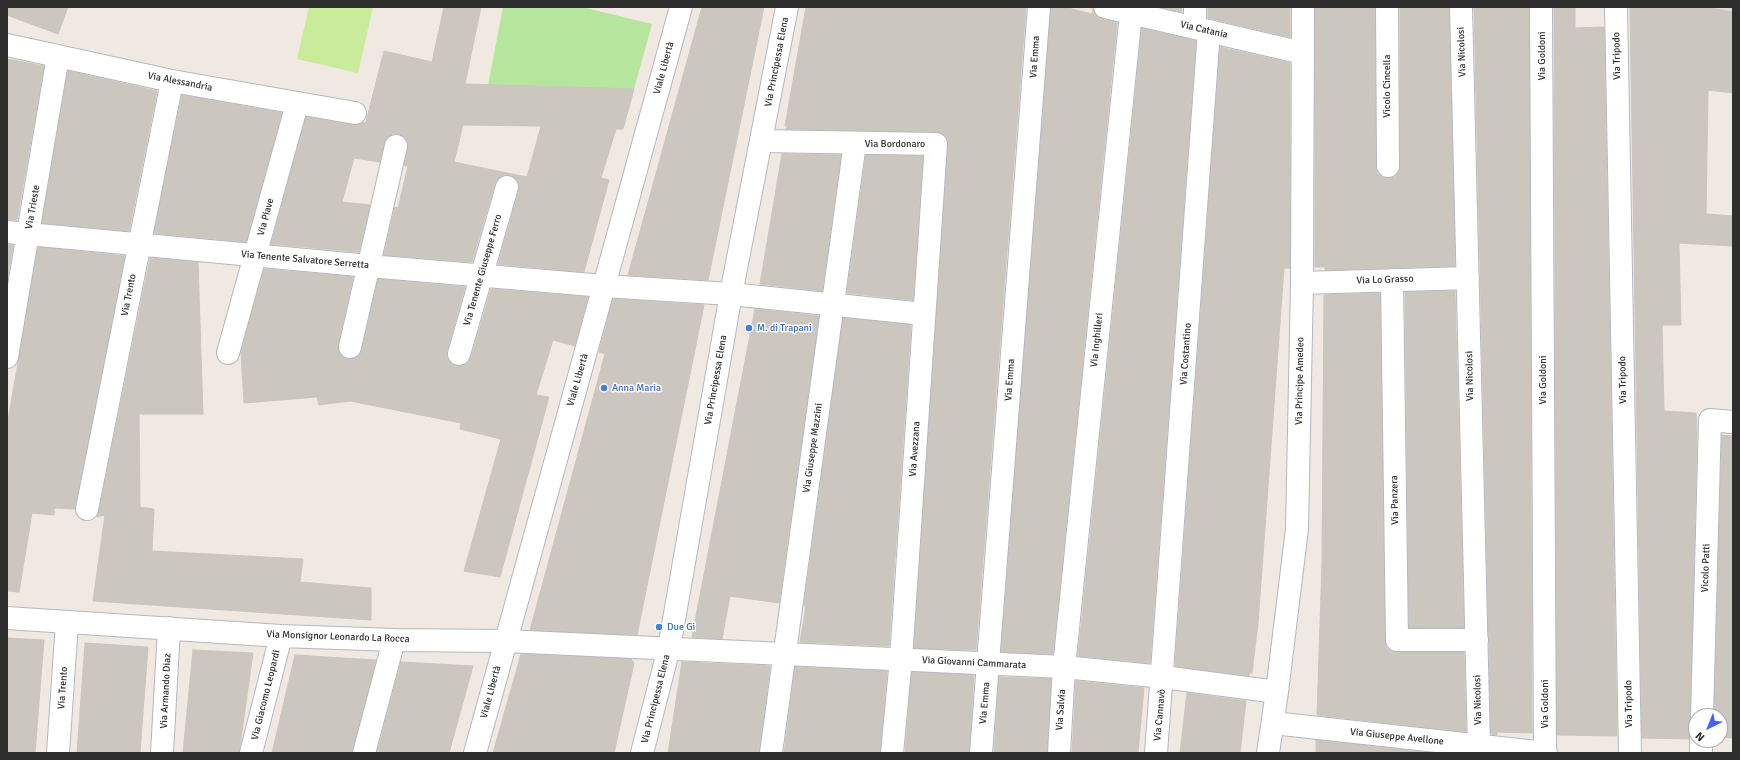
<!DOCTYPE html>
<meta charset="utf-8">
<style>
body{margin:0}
#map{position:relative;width:1740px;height:760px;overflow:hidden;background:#efe9e1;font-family:Signika,sans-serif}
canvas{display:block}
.frame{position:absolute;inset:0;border:8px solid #2e2e2e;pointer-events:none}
.north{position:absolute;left:1688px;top:708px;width:40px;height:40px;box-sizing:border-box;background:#fff;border:1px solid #ababab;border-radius:50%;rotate:223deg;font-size:11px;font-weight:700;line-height:16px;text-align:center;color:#2e2e2e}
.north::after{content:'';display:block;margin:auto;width:14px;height:18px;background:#4264fb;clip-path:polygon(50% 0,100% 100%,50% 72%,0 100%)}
</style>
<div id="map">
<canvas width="1740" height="760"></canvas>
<div class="frame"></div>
<div class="north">N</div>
</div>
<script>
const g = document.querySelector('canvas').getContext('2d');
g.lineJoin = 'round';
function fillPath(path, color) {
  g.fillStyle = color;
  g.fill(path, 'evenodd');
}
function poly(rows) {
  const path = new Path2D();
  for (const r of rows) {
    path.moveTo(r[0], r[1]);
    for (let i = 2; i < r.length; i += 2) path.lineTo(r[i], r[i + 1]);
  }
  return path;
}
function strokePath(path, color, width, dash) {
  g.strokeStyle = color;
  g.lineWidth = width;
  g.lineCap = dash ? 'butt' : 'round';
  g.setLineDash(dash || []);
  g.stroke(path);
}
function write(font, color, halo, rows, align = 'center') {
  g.font = font + ' Signika,sans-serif';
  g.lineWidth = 3;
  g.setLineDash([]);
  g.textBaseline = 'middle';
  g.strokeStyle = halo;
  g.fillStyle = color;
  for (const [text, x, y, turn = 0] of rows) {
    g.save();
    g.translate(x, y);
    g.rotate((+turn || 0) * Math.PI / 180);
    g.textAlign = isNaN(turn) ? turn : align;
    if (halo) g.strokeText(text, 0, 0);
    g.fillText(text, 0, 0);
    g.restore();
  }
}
fillPath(poly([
 [503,7,582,7,652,24,634,89,488,85]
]), '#b6e59e');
fillPath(poly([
 [309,7,373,7,358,73,297,59]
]), '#c9ec9a');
fillPath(poly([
 [1705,7,1733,7,1733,12]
]), '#dfdcd8');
const building = poly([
 [7,7,68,7,58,34,7,15,7,7],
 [444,7,481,7,465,84,634,89,623,129,616,129,601,178,609,180,584,272,498,264,519,190,519,184,516,179,510,175,504,175,498,178,495,183,472,262,384,255,395,207,398,208,408,166,404,165,408,143,405,137,398,134,392,134,387,138,380,162,354,158,342,202,370,205,359,252,271,244,306,117,353,125,366,122,384,51,432,62,444,7],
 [463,125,541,126,527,177,454,162,463,125],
 [702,7,764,7,708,280,628,275,702,7],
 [806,7,1026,7,976,650,914,648,948,145,947,139,943,134,936,132,786,129,787,126,785,126,806,7],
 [1051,7,1064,7,1092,14,1093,7,1093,11,1097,16,1117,23,1053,654,1001,652,1051,7],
 [1160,7,1182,7,1182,12,1160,7],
 [1208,7,1290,7,1290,37,1208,18,1208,7],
 [1315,7,1375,7,1376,166,1377,173,1382,177,1388,178,1395,177,1399,172,1400,166,1400,7,1449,7,1455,266,1325,270,1325,267,1315,267,1315,7],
 [1474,7,1529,7,1532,733,1497,732,1497,735,1491,734,1474,7],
 [1554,7,1575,7,1575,28,1604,27,1617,736,1557,735,1554,7],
 [1630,7,1705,7,1733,12,1733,93,1708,90,1706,214,1733,216,1733,246,1679,243,1681,325,1662,325,1664,411,1696,413,1697,434,1690,716,1691,722,1696,729,1690,733,1689,739,1642,738,1630,7],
 [1142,28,1196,41,1150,663,1078,656,1142,28],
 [1220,47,1290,63,1290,268,1284,268,1258,623,1252,673,1249,673,1249,676,1175,666,1220,47],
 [7,59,44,66,17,220,7,220,7,59],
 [68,71,157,91,129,231,42,223,68,71],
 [182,95,282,113,246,242,154,233,182,95],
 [782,154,841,155,822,291,760,284,782,154],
 [866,155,923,156,913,300,847,293,866,155],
 [7,245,13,245,7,282,7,245],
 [38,247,125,256,75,509,54,508,54,515,32,513,19,592,7,591,7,426,38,247],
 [150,258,198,262,203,414,139,414,140,507,154,509,152,551,303,559,300,582,371,588,371,620,93,601,105,515,97,517,99,511,150,258],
 [264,269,353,277,338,345,338,350,341,356,348,359,353,359,359,356,362,350,378,279,465,287,447,351,447,357,450,362,456,366,462,366,468,363,471,358,491,289,588,297,575,346,553,340,536,395,549,397,500,577,464,571,501,439,460,429,461,423,350,401,319,405,317,397,244,403,241,352,264,269],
 [1455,291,1464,628,1409,628,1405,292,1455,291],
 [1380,293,1385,641,1386,647,1390,651,1397,652,1464,652,1466,732,1317,715,1322,563,1324,295,1380,293],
 [613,299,704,305,637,635,530,630,605,354,599,352,613,299],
 [755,309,819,316,779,603,730,596,722,639,692,637,755,309],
 [843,318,911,325,889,646,800,642,806,606,804,606,843,318],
 [1722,435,1733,436,1733,738,1720,737,1720,716,1714,716,1722,435],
 [7,638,44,640,35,753,7,753,7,638],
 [85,643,148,647,140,753,77,753,85,643],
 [193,650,253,653,239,753,183,753,193,650],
 [521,654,631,659,634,663,614,753,493,753,521,654],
 [295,655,376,660,352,753,272,753,295,655],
 [401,662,473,666,449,753,377,753,401,662],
 [682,662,770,666,759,753,668,753,682,662],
 [795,667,887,671,880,753,784,753,795,667],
 [912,672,974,675,969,753,905,753,912,672],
 [999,677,1051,679,1047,753,994,753,999,677],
 [1076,681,1144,688,1138,753,1072,753,1076,681],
 [1187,693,1246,701,1240,753,1180,753,1187,693],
 [1316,740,1432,753,1316,753,1316,740]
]);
fillPath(building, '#cbc7bf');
strokePath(building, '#cbc5ba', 1);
const street = poly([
 [1105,7,1303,53],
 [1387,7,1388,166],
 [1461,7,1479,746],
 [1541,7,1545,753],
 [1616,7,1630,753],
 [1195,28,1195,7],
 [7,45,172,81,355,113],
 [761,141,936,144,901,659,892,753],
 [7,232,369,266,604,286,731,294,924,314],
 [1392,280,1397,640,1477,640],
 [1302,283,1468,278],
 [350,347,396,146],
 [228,353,297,104],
 [459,354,507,187],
 [7,357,58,56],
 [87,509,172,81],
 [7,618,281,636,394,640,505,641,1064,667,1163,677,1277,692],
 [1702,716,1710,420,1733,422],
 [1273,723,1546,753],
 [58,753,67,622],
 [162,753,169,628],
 [251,753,281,636],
 [364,753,394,640],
 [771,753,855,143],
 [981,753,1039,7],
 [1059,753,1064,667,1131,13],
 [1156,753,1209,31],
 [1268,753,1277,692,1297,529,1302,283,1303,7],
 [1701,753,1701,740]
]);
const secondary = poly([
 [475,753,681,7],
 [642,753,669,648,731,294,787,7]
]);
strokePath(street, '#b4b7c1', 24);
strokePath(secondary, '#b4b7c1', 24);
strokePath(street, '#fff', 22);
strokePath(secondary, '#fff', 22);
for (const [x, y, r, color] of [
 [749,328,4,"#3f7fe0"],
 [604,388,4,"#3f7fe0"],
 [659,627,4,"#3f7fe0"]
]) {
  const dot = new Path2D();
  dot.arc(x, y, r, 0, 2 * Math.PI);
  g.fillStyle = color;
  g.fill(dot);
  strokePath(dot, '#fff', 1.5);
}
write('10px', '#2e2e2e', '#fff', [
 ["Via Catania",1204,30,13],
 ["Via Nicolosi",1462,52,-92],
 ["Via Goldoni",1542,56,-90],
 ["Via Tripodo",1617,56,-91],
 ["Via Emma",1035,57,-86],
 ["Via Principessa Elena",777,62,-79],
 ["Viale Libertà",664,68,-75],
 ["Via Alessandria",180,82,11],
 ["Vicolo Cincella",1387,86,-90],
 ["Via Bordonaro",895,144],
 ["Via Trieste",33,207,-80],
 ["Via Piave",266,217,-75],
 ["Via Tenente Salvatore Serretta",305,260,5],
 ["Via Tenente Giuseppe Ferro",483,270,-74],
 ["Via Lo Grasso",1385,280,-2],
 ["Via Trento",129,295,-79],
 ["Via Inghilleri",1097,340,-84],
 ["Via Costantino",1186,354,-86],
 ["Via Nicolosi",1470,376,-91],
 ["Viale Libertà",578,380,-74],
 ["Via Principessa Elena",716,380,-80],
 ["Via Emma",1010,380,-86],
 ["Via Goldoni",1543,380,-90],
 ["Via Tripodo",1623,380,-91],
 ["Via Principe Amedeo",1300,381,-89],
 ["Via Giuseppe Mazzini",813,448,-82],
 ["Via Avezzana",915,449,-86],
 ["Via Panzera",1395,500,-91],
 ["Vicolo Patti",1706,568,-88],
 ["Via Monsignor Leonardo La Rocca",338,637,2],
 ["Via Giovanni Cammarata",974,663,3],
 ["Via Trento",63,688,-86],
 ["Via Armando Diaz",166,691,-87],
 ["Viale Libertà",491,692,-75],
 ["Via Giacomo Leopardi",266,695,-76],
 ["Via Principessa Elena",656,699,-76],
 ["Via Nicolosi",1478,700,-91],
 ["Via Emma",985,703,-85],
 ["Via Goldoni",1545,704,-90],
 ["Via Tripodo",1629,704,-91],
 ["Via Salvia",1061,710,-86],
 ["Via Cannavò",1160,715,-85],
 ["Via Giuseppe Avellone",1397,737,6]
]);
write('10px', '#366cbe', '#fff', [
 ["M. di Trapani",757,328],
 ["Anna Maria",612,388],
 ["Due Gi",667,627]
], 'left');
</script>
